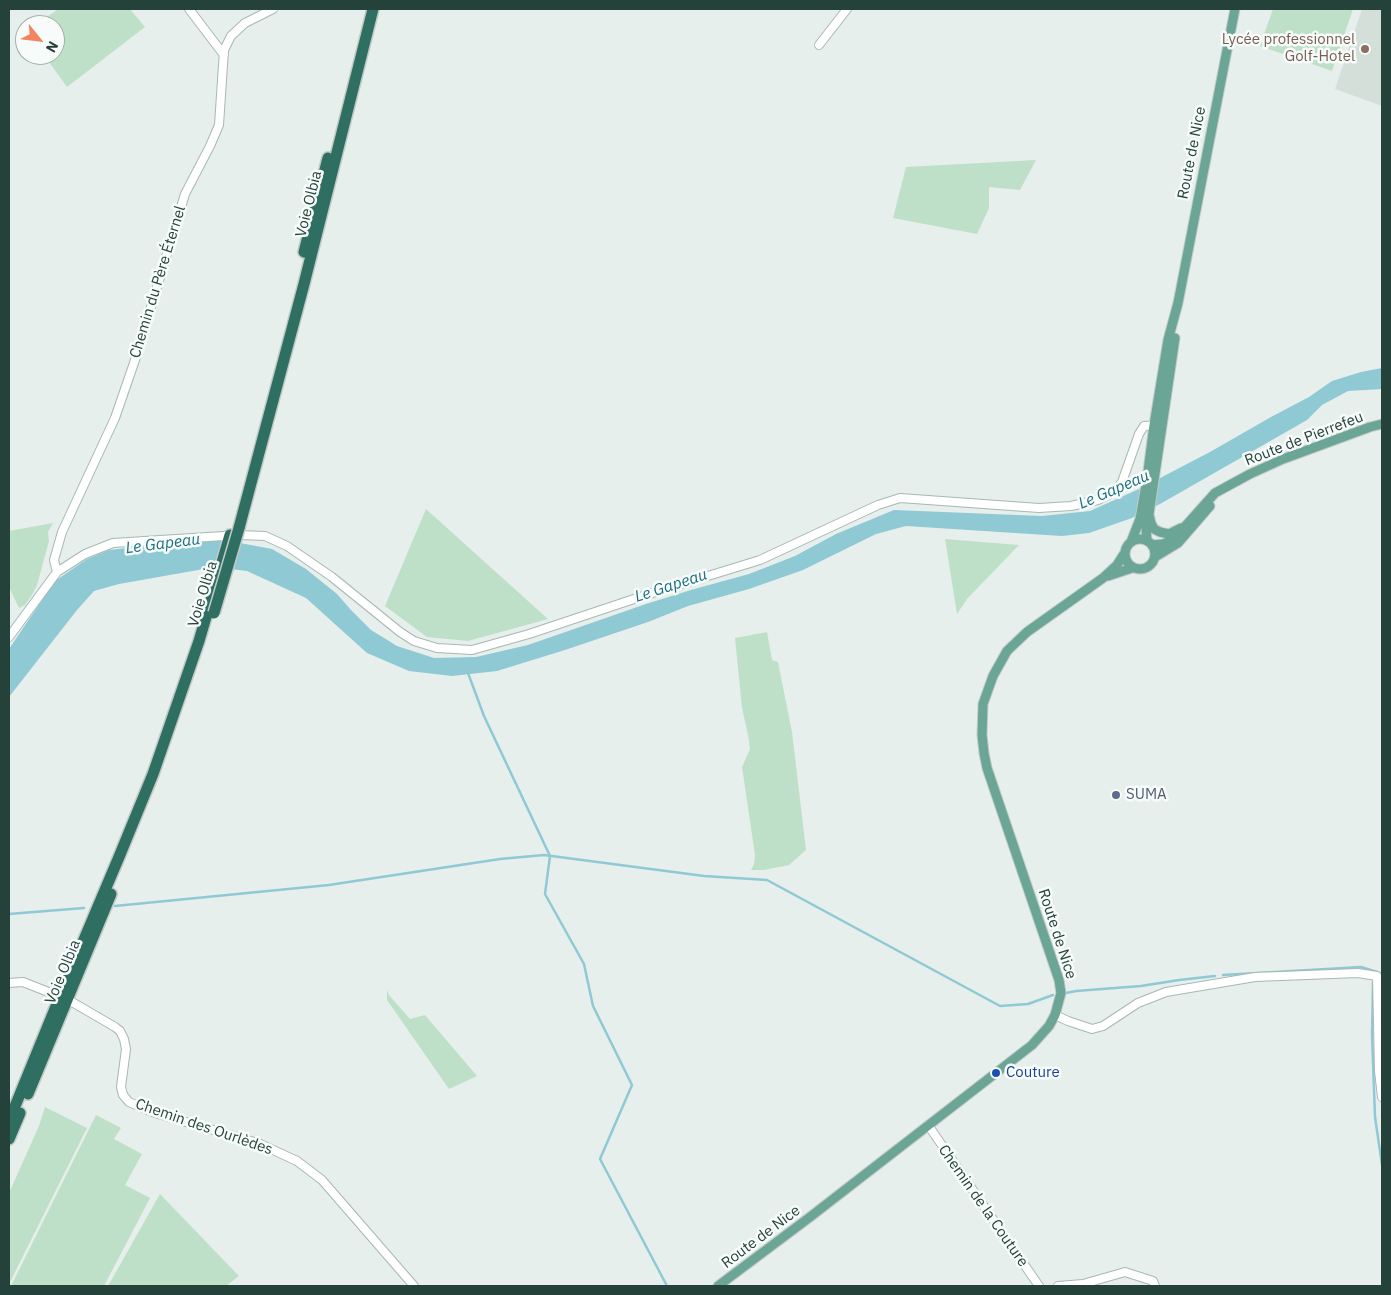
<!DOCTYPE html>
<meta charset="utf-8">
<style>
body{margin:0}
#map{position:relative;width:1391px;height:1295px;overflow:hidden;background:#e6efeb;font-family:"IBM Plex Sans",sans-serif}
canvas{display:block}
.frame{position:absolute;inset:0;border:10px solid #24423a;pointer-events:none}
.north{position:absolute;left:15px;top:15px;width:50px;height:50px;box-sizing:border-box;background:#f7fbf9;border:1px solid #a3b1ad;border-radius:50%;rotate:119deg;font-size:14px;font-weight:700;line-height:20px;text-align:center;color:#24423a}
.north::after{content:'';display:block;margin:auto;width:18px;height:22px;background:#f4845f;clip-path:polygon(50% 0,100% 100%,50% 72%,0 100%)}
</style>
<div id="map">
<canvas width="1391" height="1295"></canvas>
<div class="frame"></div>
<div class="north">N</div>
</div>
<script>
const g = document.querySelector('canvas').getContext('2d');
g.lineJoin = 'round';
function fillPath(path, color) {
  g.fillStyle = color;
  g.fill(path, 'evenodd');
}
function poly(rows) {
  const path = new Path2D();
  for (const r of rows) {
    if (r.length === 3) {
      path.moveTo(r[0] + r[2], r[1]);
      path.arc(r[0], r[1], r[2], 0, 2 * Math.PI);
      continue;
    }
    path.moveTo(r[0], r[1]);
    for (let i = 2; i < r.length; i += 2) path.lineTo(r[i], r[i + 1]);
  }
  return path;
}
function strokePath(path, color, width, dash) {
  g.strokeStyle = color;
  g.lineWidth = width;
  g.lineCap = dash ? 'butt' : 'round';
  g.setLineDash(dash || []);
  g.stroke(path);
}
function write(font, color, halo, rows, align = 'center') {
  g.font = font + ' "IBM Plex Sans",sans-serif';
  g.lineWidth = 5;
  g.setLineDash([]);
  g.textBaseline = 'middle';
  g.strokeStyle = halo;
  g.fillStyle = color;
  for (const [text, x, y, turn = 0] of rows) {
    g.save();
    g.translate(x, y);
    g.rotate((+turn || 0) * Math.PI / 180);
    g.textAlign = isNaN(turn) ? turn : align;
    if (halo) g.strokeText(text, 0, 0);
    g.fillText(text, 0, 0);
    g.restore();
  }
}
fillPath(poly([
 [1362,9,1382,9,1382,106,1335,89]
]), '#d4dfda');
fillPath(poly([
 [58,9,130,9,145,27,67,87,44,55,55,55,55,25,36,25],
 [1273,9,1353,9,1332,71,1260,46],
 [1036,160,1020,190,989,187,989,208,977,234,893,218,906,167],
 [426,509,548,619,468,641,427,637,385,606],
 [53,523,48,532,49,541,37,585,32,595,25,605,19,608,9,587,9,531],
 [945,539,1019,545,967,599,957,614],
 [767,632,772,660,778,662,792,732,806,850,789,865,764,870,751,870,754,864,755,855,742,767,750,749,748,735,742,708,735,638],
 [387,990,389,995,410,1019,425,1015,477,1076,449,1089,387,1000],
 [45,1107,87,1128,9,1284,9,1193,39,1126],
 [96,1115,121,1128,114,1139,142,1154,125,1185,150,1198,104,1286,11,1286],
 [160,1194,239,1276,226,1286,108,1286]
]), '#bfe0c8');
fillPath(poly([
 [1382,368,1382,389,1348,391,1322,405,1307,420,1160,504,1132,518,1089,533,1062,536,906,526,876,534,803,570,749,589,688,606,648,622,565,650,497,671,452,676,409,671,367,653,306,598,247,571,215,567,119,584,94,591,77,610,9,697,9,649,55,581,87,559,109,550,172,543,224,540,272,549,306,569,337,594,351,610,371,630,397,646,434,658,476,657,528,645,646,604,691,590,749,574,795,556,836,534,894,510,1042,516,1090,511,1139,489,1210,452,1271,417,1309,397,1332,381,1361,372]
]), '#8ec9d4');
strokePath(poly([
 [468,673,484,716,550,856,545,894,584,964,593,1006,632,1085,600,1159,667,1286],
 [115,906,329,885,500,859,544,855,704,876,767,880,1000,1006,1028,1004,1053,995],
 [9,914,84,908],
 [1223,975,1361,967,1377,972],
 [1373,983,1372,1035,1375,1117,1382,1165],
 [1066,993,1076,991,1141,986,1179,980,1215,976]
]), '#8ec9d4', 2.5);
const minor = poly([
 [189,9,224,55],
 [819,45,847,9],
 [57,572,54,560,62,532,115,418,135,360,185,194,210,146,219,125,224,50,231,36,245,23,273,9],
 [9,637,57,572,85,554,113,543,240,535,265,536,287,546,332,577,400,632,414,641,437,648,472,650,529,634,646,595,760,560,878,505,900,498,1039,508,1071,506,1098,500,1115,491,1122,482,1139,434,1144,426,1160,425],
 [9,983,23,982,56,995],
 [72,1002,115,1027,120,1031,124,1039,126,1049,121,1087,123,1095,129,1102,155,1113,258,1143,297,1161,322,1180,414,1286],
 [1055,1015,1068,1021,1092,1029,1103,1026,1138,1003,1166,992,1255,977,1358,973,1377,976,1379,1071,1382,1097],
 [928,1125,1039,1286],
 [1058,1286,1083,1284,1125,1272,1153,1281,1155,1286]
]);
const major = poly([
 [1149,515,1151,523,1154,529,1160,532,1169,534,1181,528],
 [1140,554,15],
 [1147,541,1146,529,1149,514,1175,338],
 [1131,542,1140,519,1147,479,1154,425,1168,340,1178,303,1235,9],
 [1152,545,1163,544,1173,540,1215,493,1250,474,1283,459,1370,427,1382,424],
 [1155,557,1178,543,1210,506],
 [1108,576,1132,568],
 [718,1286,810,1217,1032,1045,1049,1026,1055,1015,1061,993,1059,980,987,768,984,753,982,735,983,704,993,676,1007,651,1027,632,1103,578,1117,565,1124,554]
]);
const highway = poly([
 [304,252,328,158],
 [239,528,304,284,373,9],
 [28,1094,111,894],
 [9,1121,61,994,119,857,153,774,199,641,230,535],
 [9,1139,20,1113]
]);
strokePath(minor, '#a8b8b2', 10);
strokePath(major, '#c2cac8', 11);
strokePath(highway, '#c2cac8', 14);
strokePath(minor, '#fff', 8);
strokePath(major, '#6aa596', 9);
strokePath(highway, '#2f6f62', 11);
const highwayBridge = poly([
 [214,613,239,528]
]);
strokePath(highwayBridge, '#c2cac8', 14, []);
strokePath(highwayBridge, '#2f6f62', 11);
for (const [x, y, r, color] of [
 [1365,49,5,"#8d6e63"],
 [1116,795,5,"#5c6f8a"],
 [996,1073,5,"#1a4fb4"]
]) {
  const dot = new Path2D();
  dot.arc(x, y, r, 0, 2 * Math.PI);
  g.fillStyle = color;
  g.fill(dot);
  strokePath(dot, '#f7fbf9', 2);
}
write('15px', '#785e54', '#f7fbf9', [
 ["Lycée professionnel",1355,40],
 ["Golf-Hotel",1355,57]
], 'right');
write('15px', '#24423a', '#f7fbf9', [
 ["Route de Nice",1192,153,-79],
 ["Voie Olbia",309,204,-76],
 ["Chemin du Père Éternel",158,282,-73],
 ["Route de Pierrefeu",1304,439,-21],
 ["Voie Olbia",203,594,-73],
 ["Route de Nice",1057,934,72],
 ["Voie Olbia",63,972,-67],
 ["Chemin des Ourlèdes",204,1127,19],
 ["Chemin de la Couture",983,1206,55],
 ["Route de Nice",761,1237,-37]
]);
write('15px', '#4e5e75', '#f7fbf9', [
 ["SUMA",1126,795]
], 'left');
write('15px', '#164399', '#f7fbf9', [
 ["Couture",1006,1073]
], 'left');
write('italic 16px', '#1c6f80', '#f7fbf9', [
 ["Le Gapeau",1114,490,-23],
 ["Le Gapeau",163,544,-7],
 ["Le Gapeau",671,586,-18]
]);
</script>
